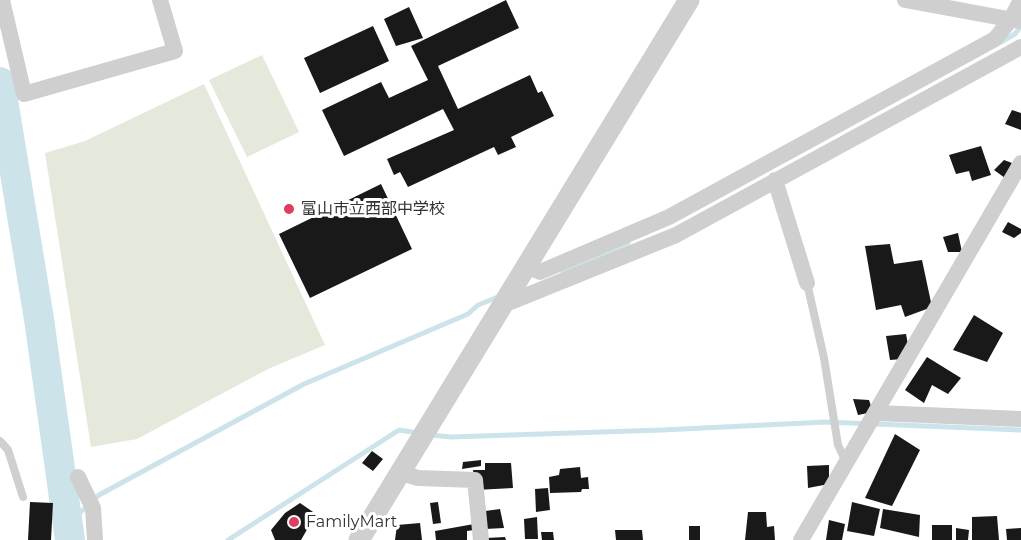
<!DOCTYPE html>
<meta charset="utf-8">
<style>
body{margin:0}
canvas{display:block;background:#fff}
</style>
<canvas width="1021" height="540"></canvas>
<script>
const g = document.querySelector('canvas').getContext('2d');
g.lineJoin = 'round';
function fillPath(path, color) {
  g.fillStyle = color;
  g.fill(path, 'evenodd');
}
function poly(rows) {
  const path = new Path2D();
  for (const r of rows) {
    path.moveTo(r[0], r[1]);
    for (let i = 2; i < r.length; i += 2) path.lineTo(r[i], r[i + 1]);
  }
  return path;
}
function strokePath(path, color, width, dash) {
  g.strokeStyle = color;
  g.lineWidth = width;
  g.lineCap = dash ? 'butt' : 'round';
  g.setLineDash(dash || []);
  g.stroke(path);
}
function write(font, color, halo, rows, align = 'center') {
  g.font = font + ' Montserrat,"Noto Sans JP",sans-serif';
  g.lineWidth = 6;
  g.setLineDash([]);
  g.textBaseline = 'middle';
  g.strokeStyle = halo;
  g.fillStyle = color;
  for (const [text, x, y, turn = 0] of rows) {
    g.save();
    g.translate(x, y);
    g.rotate((+turn || 0) * Math.PI / 180);
    g.textAlign = isNaN(turn) ? turn : align;
    if (halo) g.strokeText(text, 0, 0);
    g.fillText(text, 0, 0);
    g.restore();
  }
}
fillPath(poly([
 [262,55,299,132,247,157,209,80],
 [204,84,325,345,268,369,137,439,91,447,45,153,85,141]
]), '#e4e9dc');
strokePath(poly([
 [1001,42,1015,34,1021,26],
 [563,272,628,243],
 [431,435,451,437,662,430,826,422,1021,430],
 [69,523,99,495,304,384,468,314,478,305,498,297],
 [228,540,399,430,419,433]
]), '#cce3ea', 5);
strokePath(poly([
 [0,82,39,319,70,540]
]), '#cce3ea', 30);
fillPath(poly([
 [506,0,519,28,438,66,458,109,530,75,538,93,542,91,554,116,511,137,516,147,498,155,494,147,408,187,400,172,394,175,387,159,454,130,443,109,344,156,322,110,381,82,389,98,428,80,411,46],
 [409,7,423,38,396,46,384,19],
 [373,26,389,61,320,93,304,58],
 [1012,110,1021,113,1021,130,1005,124],
 [981,146,991,175,972,181,969,171,956,174,949,155],
 [1004,160,1012,163,1005,178,994,170],
 [381,184,412,249,310,298,279,234],
 [1008,222,1021,229,1021,233,1014,238,1002,232],
 [958,233,962,252,948,252,943,237],
 [890,244,894,264,922,260,932,307,905,317,901,305,876,310,865,246],
 [974,315,1003,333,987,362,953,350],
 [906,334,909,350,902,359,890,360,886,336],
 [927,357,961,378,948,394,932,385,924,403,905,390],
 [853,399,869,400,873,412,858,415],
 [895,434,920,450,892,506,865,498],
 [372,451,383,459,373,471,362,463],
 [481,460,481,466,462,469,463,462],
 [485,463,511,463,513,488,476,490,473,470,485,470],
 [829,465,829,484,808,488,807,466],
 [580,467,581,478,588,477,589,489,582,489,581,492,550,493,549,477,559,475,560,469],
 [548,488,550,510,536,512,535,489],
 [30,502,53,503,51,540,28,540],
 [438,502,441,523,433,524,430,503],
 [852,502,880,509,874,536,847,531],
 [300,503,316,514,301,540,275,540,271,530,285,513],
 [500,509,504,528,485,529,478,512],
 [883,509,920,515,919,537,880,528],
 [748,512,766,512,767,527,774,526,775,540,745,540],
 [997,516,999,540,972,540,972,517],
 [537,517,538,539,525,539,524,519],
 [829,520,845,524,842,540,826,540],
 [420,523,422,540,395,540,397,525],
 [474,524,474,530,467,531,467,540,436,540,435,531],
 [932,525,952,525,952,540,932,540],
 [689,526,700,526,700,540,689,540],
 [956,528,969,530,968,540,956,540],
 [1021,528,1021,540,1007,540,1006,529],
 [615,530,642,530,643,540,616,540],
 [541,532,553,532,554,540,542,540],
 [505,537,506,540,486,540,486,538]
]), '#191919');
strokePath(poly([
 [807,283,824,358,838,445,847,464],
 [0,441,8,450,23,497]
]), '#cfcfcf', 8);
strokePath(poly([
 [2,0,24,94,175,51,160,0],
 [905,0,1019,21],
 [775,180,807,283],
 [526,266,540,272,669,217,995,39,1011,19,1021,0],
 [503,305,676,235,1021,47],
 [877,413,1021,419],
 [401,473,418,478,475,480,481,540],
 [78,477,93,508,95,540],
 [801,540,1021,163]
]), '#cfcfcf', 16);
strokePath(poly([
 [359,540,689,0]
]), '#cfcfcf', 21);
for (const [x, y, r, color] of [
 [289,209,6,"#df3f5f"],
 [294,522,6,"#df3f5f"]
]) {
  const dot = new Path2D();
  dot.arc(x, y, r, 0, 2 * Math.PI);
  g.fillStyle = color;
  g.fill(dot);
  strokePath(dot, '#fff', 2);
}
write('16px', '#323232', '#fff', [
 ["富山市立西部中学校",301,209],
 ["FamilyMart",306,522]
], 'left');
</script>
